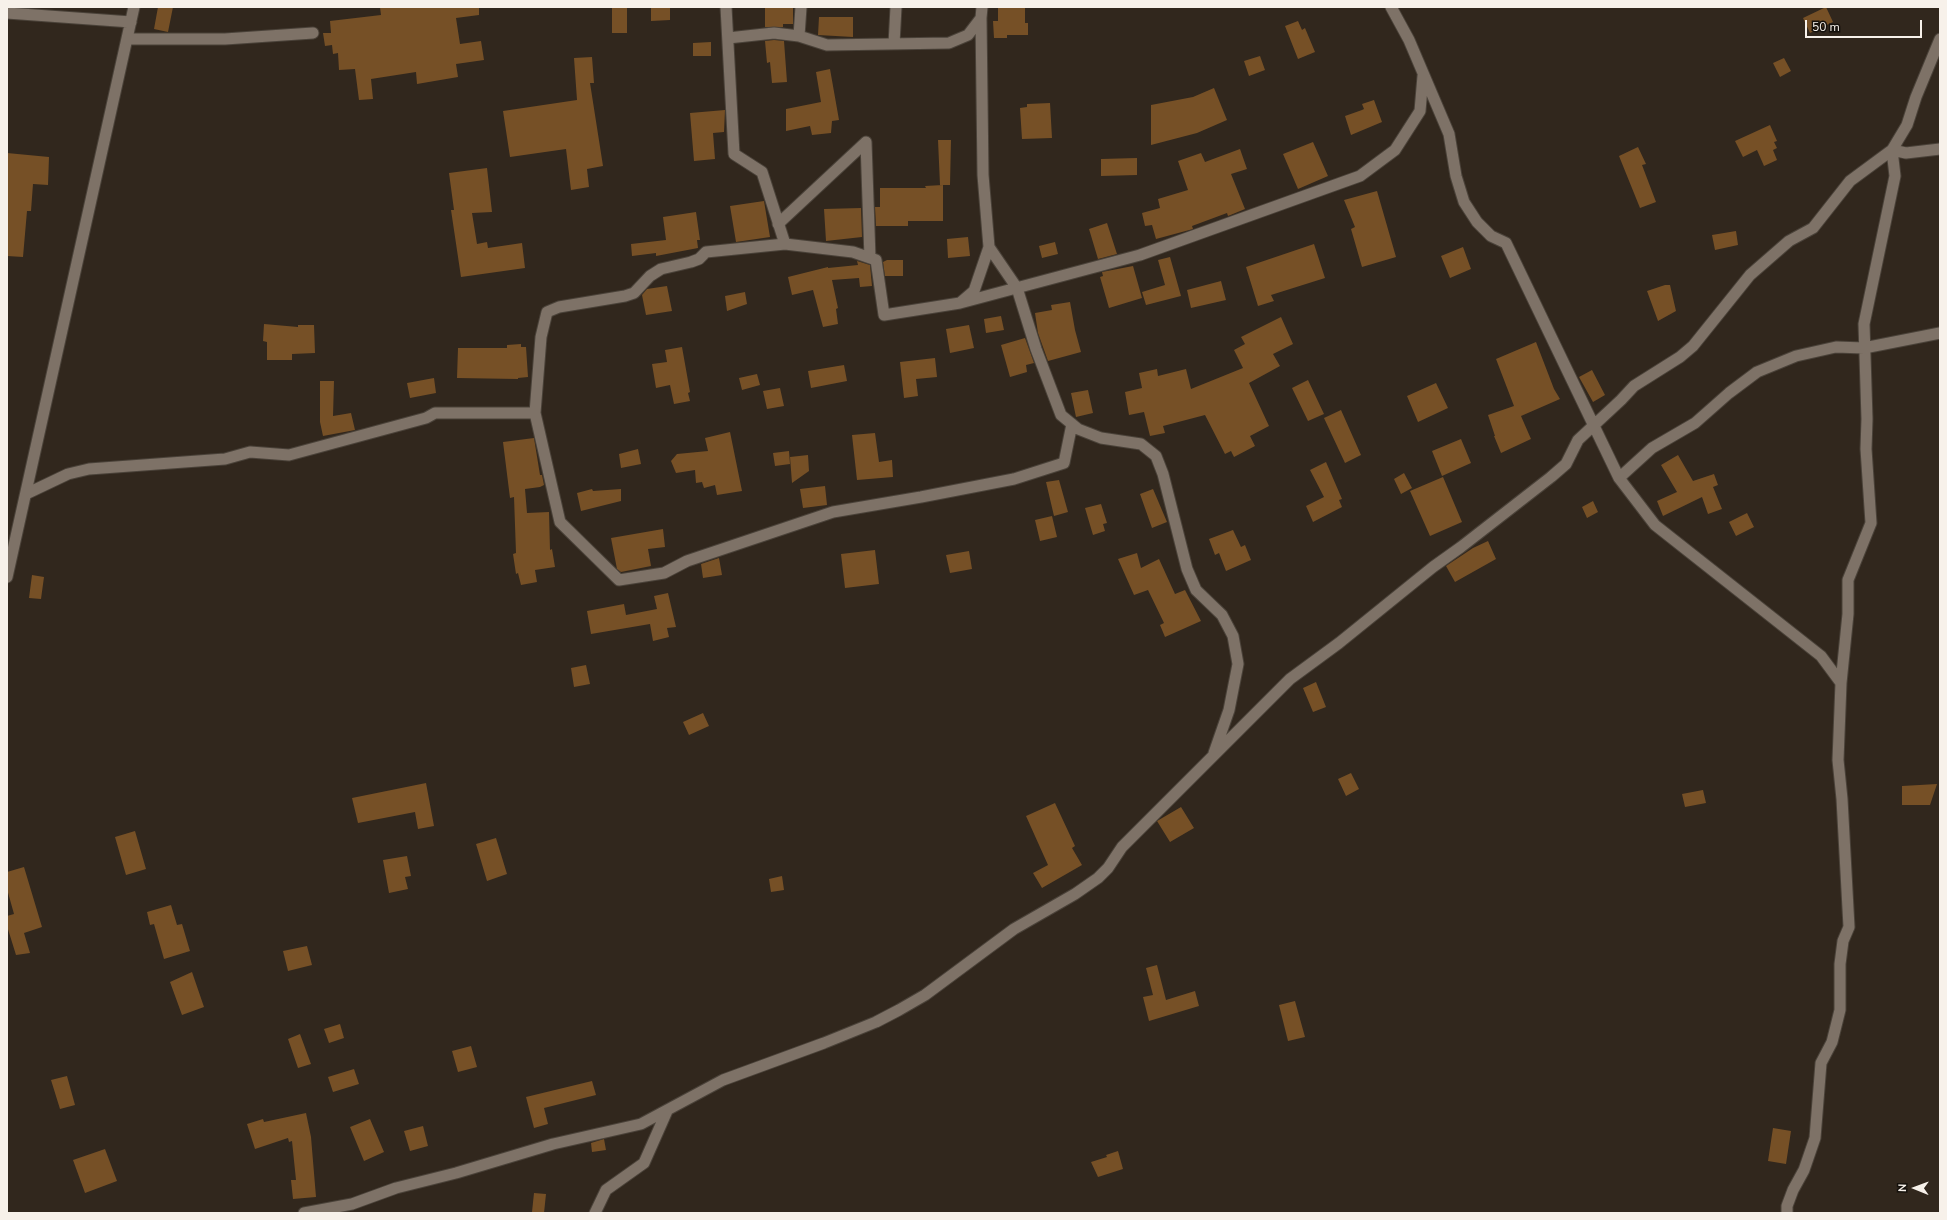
<!DOCTYPE html>
<style>
body{margin:0}
#map{position:relative;width:1947px;height:1220px;overflow:hidden;background:#31271d;font-family:"Nunito Sans",sans-serif}
canvas{display:block}
.frame{position:absolute;inset:0;border:8px solid #f7f1ea;pointer-events:none}
.north{position:absolute;left:1895px;top:1168px;width:40px;height:40px;-webkit-text-stroke:3px #15110c;paint-order:stroke;rotate:271deg;font-size:11px;font-weight:700;line-height:16px;text-align:center;color:#f7f1ea}
.north::after{content:'';display:block;margin:auto;width:14px;height:18px;background:#f7f1ea;clip-path:polygon(50% 0,100% 100%,50% 72%,0 100%)}
.scale{position:absolute;left:1805px;top:20px;width:117px;height:18px;box-sizing:border-box;border:2px solid #f7f1ea;border-top:0;padding-left:5px;font-size:12px;line-height:14px;white-space:nowrap;color:#f7f1ea;-webkit-text-stroke:3px #15110c;paint-order:stroke}
</style>
<div id="map">
<canvas width="1947" height="1220"></canvas>
<div class="frame"></div>
<div class="north">N</div>
<div class="scale">50 m</div>
</div>
<script>
const g = document.querySelector('canvas').getContext('2d');
g.lineJoin = 'round';
function fillPath(path, color) {
  g.fillStyle = color;
  g.fill(path, 'evenodd');
}
function poly(rows) {
  const path = new Path2D();
  for (const r of rows) {
    path.moveTo(r[0], r[1]);
    for (let i = 2; i < r.length; i += 2) path.lineTo(r[i], r[i + 1]);
  }
  return path;
}
function strokePath(path, color, width, dash) {
  g.strokeStyle = color;
  g.lineWidth = width;
  g.lineCap = dash ? 'butt' : 'round';
  g.setLineDash(dash || []);
  g.stroke(path);
}
fillPath(poly([
 [158,7,173,7,168,32,154,29],
 [380,7,479,7,479,15,456,18,460,44,481,41,484,60,456,64,458,77,417,84,416,72,371,79,373,99,359,100,355,69,339,70,338,53,333,54,332,45,325,46,323,33,331,33,330,21,381,15],
 [612,7,627,7,627,33,612,33],
 [651,7,670,7,670,20,651,21],
 [765,7,793,7,793,24,783,24,783,27,765,27],
 [998,7,1025,7,1025,23,1028,23,1028,35,1007,35,1007,38,994,38,993,21,998,21],
 [1826,7,1833,22,1810,33,1803,18],
 [819,17,853,17,853,37,818,35],
 [1298,21,1302,30,1305,28,1315,52,1298,59,1285,26],
 [774,40,784,41,787,82,772,83,770,62,767,63,765,41],
 [711,42,711,56,693,56,693,43],
 [1260,56,1265,70,1249,76,1244,61],
 [592,57,594,83,590,83,603,166,587,169,589,187,571,190,566,149,510,157,503,111,577,100,574,58],
 [1784,58,1791,71,1780,77,1773,63],
 [830,69,839,120,832,121,831,133,812,135,810,126,786,131,786,109,821,102,816,72],
 [1214,88,1227,120,1197,133,1151,145,1151,105,1193,97],
 [1374,100,1382,122,1351,135,1345,116,1362,110,1364,109,1362,104],
 [1050,103,1052,138,1022,139,1020,108,1027,107,1027,104],
 [725,110,724,132,713,133,715,159,694,161,690,113],
 [1770,125,1777,141,1774,142,1777,148,1773,150,1777,160,1764,166,1757,150,1743,157,1735,141],
 [938,140,951,140,950,185,940,185],
 [1313,142,1328,176,1298,189,1283,154],
 [1638,147,1646,164,1642,165,1656,202,1640,208,1619,156],
 [1240,149,1247,169,1231,174,1245,209,1228,216,1227,213,1192,226,1193,229,1156,239,1152,225,1145,226,1142,213,1160,208,1158,199,1188,190,1178,161,1201,153,1205,162],
 [7,153,49,157,48,185,33,184,31,211,27,211,23,257,7,256],
 [1137,158,1137,175,1101,176,1101,159],
 [487,168,492,212,472,213,477,244,487,242,488,248,522,243,525,268,461,277,451,210,454,210,449,173],
 [943,185,943,221,908,221,908,226,876,226,875,207,880,207,880,188,926,188,925,186],
 [1377,191,1396,257,1362,267,1351,229,1355,227,1344,200],
 [764,201,770,237,736,242,730,206],
 [861,208,862,237,826,241,824,209],
 [696,212,700,240,697,240,698,248,656,256,656,253,632,256,631,244,666,240,663,217],
 [1107,223,1117,254,1098,259,1089,229],
 [1736,231,1738,245,1715,250,1712,235],
 [968,237,970,256,948,258,947,239],
 [1055,242,1058,254,1042,258,1039,246],
 [1314,244,1325,278,1271,295,1274,301,1258,306,1246,267],
 [1463,247,1471,269,1450,278,1441,256],
 [1170,257,1181,296,1146,305,1142,292,1165,285,1158,260],
 [887,260,903,260,903,276,885,276,883,262],
 [857,261,870,265,872,286,860,287,859,278,832,280,838,308,836,309,838,324,823,327,813,290,792,295,788,277,828,267,828,268,858,265],
 [1133,266,1142,298,1109,308,1100,277,1103,276,1102,272],
 [1221,281,1226,300,1191,308,1187,290],
 [1665,285,1670,285,1676,311,1658,321,1647,291],
 [667,286,672,311,646,315,642,295,647,289],
 [745,292,747,304,727,311,725,296],
 [1070,302,1075,330,1081,352,1048,361,1038,333,1035,313,1052,310,1051,305],
 [1001,316,1004,330,986,333,984,319],
 [1281,317,1293,344,1273,354,1280,366,1249,383,1269,426,1250,436,1255,446,1234,457,1231,451,1225,454,1205,415,1163,426,1165,433,1150,436,1144,412,1129,415,1125,392,1142,388,1139,373,1157,369,1158,376,1186,369,1191,389,1243,368,1234,350,1245,344,1241,337],
 [264,324,298,327,298,325,314,325,315,353,292,354,292,360,267,360,267,342,263,341],
 [969,325,974,348,950,353,946,329],
 [1025,338,1034,363,1026,365,1027,372,1010,377,1001,345],
 [1536,342,1554,389,1560,399,1521,416,1531,439,1501,453,1494,436,1495,436,1488,415,1514,406,1496,359],
 [521,344,521,347,526,347,528,377,518,378,518,379,457,378,458,348,507,348,507,345],
 [682,347,690,392,688,393,690,401,674,404,670,385,656,388,652,364,667,362,665,350],
 [935,358,937,377,916,379,918,396,904,398,900,362],
 [844,365,847,381,811,388,808,371],
 [1592,370,1605,395,1593,402,1579,377],
 [757,374,760,385,742,390,739,378],
 [434,378,436,393,410,398,407,383],
 [1308,380,1324,414,1308,421,1292,388],
 [320,381,334,381,333,416,351,413,355,430,323,436,320,422],
 [1436,383,1448,408,1418,422,1407,396],
 [780,388,784,406,767,409,763,391],
 [1088,390,1093,413,1076,417,1071,393],
 [1341,410,1361,455,1345,463,1324,418],
 [730,432,742,491,717,495,715,485,704,488,702,482,696,483,695,470,676,473,671,461,677,454,708,451,705,438],
 [875,433,879,462,892,460,893,477,857,480,852,435],
 [534,438,540,475,542,475,544,485,540,487,525,489,527,513,549,512,550,550,552,549,555,567,535,570,537,582,521,585,518,573,516,574,513,554,516,553,514,497,510,498,503,442],
 [1461,439,1471,463,1442,476,1432,451],
 [638,449,641,464,621,468,619,454],
 [789,451,790,464,775,466,773,453],
 [808,455,809,471,792,483,790,457],
 [1678,455,1693,481,1714,474,1718,485,1713,487,1722,509,1708,514,1702,497,1663,516,1657,501,1677,492,1661,465],
 [1326,462,1342,499,1339,500,1342,507,1313,522,1306,506,1324,497,1310,470],
 [1404,473,1412,488,1401,494,1394,479],
 [1443,477,1462,522,1430,536,1410,491],
 [1059,480,1068,512,1054,516,1046,482],
 [825,486,827,505,803,508,800,489],
 [592,489,593,491,621,489,621,501,581,511,577,493],
 [1153,489,1167,522,1152,528,1140,494],
 [1593,501,1598,512,1587,518,1582,507],
 [1101,504,1107,523,1103,524,1105,531,1093,535,1085,508],
 [1747,513,1754,527,1736,536,1729,522],
 [1052,516,1057,537,1040,541,1035,520],
 [663,529,665,547,648,549,651,566,621,572,617,569,611,538],
 [1233,530,1241,547,1245,545,1251,560,1226,571,1219,553,1215,555,1209,539],
 [1488,541,1496,559,1455,582,1446,566,1473,548],
 [875,550,879,584,845,588,841,554],
 [969,551,972,569,950,573,946,555],
 [1137,553,1141,568,1159,559,1175,594,1185,590,1201,621,1165,637,1160,625,1164,623,1148,590,1134,595,1118,559],
 [719,558,722,575,703,578,701,564],
 [32,575,44,577,41,599,29,598],
 [668,593,676,627,667,628,669,637,653,641,650,624,591,634,587,611,624,604,626,615,657,609,654,596],
 [586,665,590,684,574,687,571,668],
 [1316,682,1326,707,1313,712,1303,688],
 [703,713,709,726,689,735,683,722],
 [1351,773,1359,789,1346,796,1338,779],
 [426,783,434,826,418,829,415,812,358,823,352,798],
 [1937,784,1930,805,1902,805,1902,786],
 [1703,790,1706,803,1685,807,1682,794],
 [1055,803,1075,846,1072,848,1082,865,1042,888,1033,873,1048,865,1026,816],
 [1181,807,1194,828,1170,842,1157,821],
 [135,831,146,869,126,875,115,837],
 [496,838,507,874,487,881,476,844],
 [407,856,411,876,405,877,408,889,389,893,383,860],
 [24,867,42,927,24,933,30,953,16,955,7,926,7,916,14,914,7,889,7,872],
 [782,876,784,890,771,892,769,879],
 [171,905,177,925,182,924,190,951,164,959,154,924,150,925,147,912],
 [307,946,312,965,288,971,283,951],
 [1157,965,1166,1000,1195,991,1199,1006,1149,1021,1143,997,1153,995,1146,968],
 [192,972,204,1007,182,1015,170,982],
 [1295,1001,1305,1037,1288,1041,1279,1005],
 [340,1024,344,1038,329,1043,324,1029],
 [300,1034,311,1064,298,1068,288,1039],
 [471,1046,477,1067,458,1072,452,1051],
 [354,1069,359,1084,333,1092,328,1077],
 [67,1076,75,1105,60,1109,51,1080],
 [592,1081,596,1095,544,1108,548,1124,534,1128,526,1097],
 [306,1113,311,1137,316,1197,293,1199,291,1180,296,1180,292,1141,289,1142,288,1138,255,1149,247,1124,263,1119,264,1122],
 [370,1119,384,1152,364,1161,350,1127],
 [423,1126,428,1146,410,1151,404,1131],
 [1773,1128,1791,1131,1786,1164,1768,1161],
 [604,1139,606,1150,592,1152,591,1143],
 [105,1149,117,1181,85,1193,73,1160],
 [1118,1151,1123,1169,1098,1177,1091,1162,1107,1157,1106,1155],
 [534,1193,546,1194,544,1213,532,1212]
]), '#765026');
const minor = poly([
 [1391,7,1409,40,1449,134,1456,176,1464,202,1477,222,1491,236,1506,243,1619,478,1655,525,1821,656,1841,683],
 [7,13,131,22],
 [981,18,983,175,989,247,1017,288,1036,349,1061,415,1078,429,1101,438,1141,444,1156,456,1163,474,1187,569,1196,590,1222,615,1233,636,1238,664,1229,710,1214,753],
 [799,36,801,7],
 [728,38,774,33,799,36,827,45,949,43,968,35,981,18,982,7],
 [128,39,225,39,313,33],
 [894,44,896,7],
 [778,224,866,142,870,258],
 [785,244,853,252,876,260,884,315,960,303,974,291,989,247],
 [960,303,1140,255,1360,176,1395,150,1420,111,1423,76],
 [535,413,560,522,619,580,664,573,687,561,833,512,921,497,1014,479,1064,463,1072,424],
 [1619,478,1652,448,1695,423,1729,393,1757,372,1796,356,1836,347,1864,348,1940,333],
 [26,494,68,474,89,469,225,459,250,452,289,455,426,418,435,413,535,413,541,337,547,312,559,307,625,296,634,293,650,276,661,269,691,262,699,259,706,252,785,244,762,172,734,154,726,7],
 [7,577,134,7],
 [304,1213,352,1204,396,1188,456,1173,553,1144,641,1124,723,1080,824,1043,876,1022,899,1010,925,995,1014,929,1075,894,1098,878,1108,868,1122,847,1290,679,1339,643,1433,567,1461,547,1551,477,1566,464,1578,440,1621,400,1634,386,1680,357,1693,346,1750,275,1789,241,1813,228,1850,181,1892,150,1907,125,1916,97,1940,39],
 [595,1213,606,1190,644,1163,667,1111],
 [1787,1213,1787,1206,1793,1190,1804,1170,1815,1138,1821,1063,1832,1042,1840,1010,1840,964,1843,941,1849,927,1842,799,1838,760,1841,683,1848,614,1848,580,1871,523,1866,449,1867,419,1864,324,1895,176,1892,150,1906,153,1940,149]
]);
strokePath(minor, '#4a4239', 13);
strokePath(minor, '#7e7267', 11);
</script>
